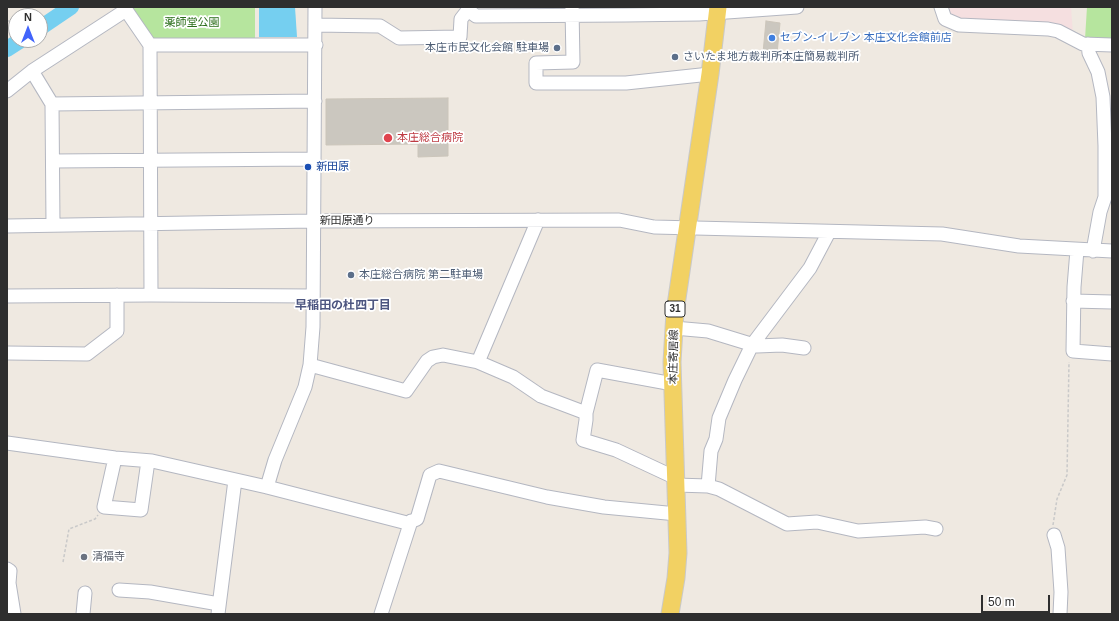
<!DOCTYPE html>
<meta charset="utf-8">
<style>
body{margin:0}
#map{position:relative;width:1119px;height:621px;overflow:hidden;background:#efe9e1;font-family:Helvetica,sans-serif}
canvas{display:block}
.frame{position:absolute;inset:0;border:8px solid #2e2e2e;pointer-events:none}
.north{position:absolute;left:8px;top:8px;width:40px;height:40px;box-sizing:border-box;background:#fff;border:1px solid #ababab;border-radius:50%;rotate:0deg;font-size:11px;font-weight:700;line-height:16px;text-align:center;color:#2e2e2e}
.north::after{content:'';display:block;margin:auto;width:14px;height:18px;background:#4264fb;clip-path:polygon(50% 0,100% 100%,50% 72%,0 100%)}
.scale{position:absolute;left:981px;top:595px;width:69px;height:18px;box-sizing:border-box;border:2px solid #2e2e2e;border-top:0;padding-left:5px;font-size:12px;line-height:14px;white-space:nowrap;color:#2e2e2e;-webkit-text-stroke:3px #fff;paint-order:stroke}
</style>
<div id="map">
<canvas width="1119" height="621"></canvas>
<div class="frame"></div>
<div class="north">N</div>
<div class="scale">50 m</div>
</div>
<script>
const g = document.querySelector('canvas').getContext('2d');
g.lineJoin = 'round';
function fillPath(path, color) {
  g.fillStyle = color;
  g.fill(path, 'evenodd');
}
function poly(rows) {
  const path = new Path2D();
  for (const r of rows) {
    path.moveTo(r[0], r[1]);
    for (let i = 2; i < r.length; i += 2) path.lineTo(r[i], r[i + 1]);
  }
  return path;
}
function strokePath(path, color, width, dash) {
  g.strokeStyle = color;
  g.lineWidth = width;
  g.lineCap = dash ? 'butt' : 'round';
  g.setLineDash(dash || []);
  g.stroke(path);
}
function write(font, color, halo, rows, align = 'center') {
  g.font = font + ' Helvetica,"Noto Sans JP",sans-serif';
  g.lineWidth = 3.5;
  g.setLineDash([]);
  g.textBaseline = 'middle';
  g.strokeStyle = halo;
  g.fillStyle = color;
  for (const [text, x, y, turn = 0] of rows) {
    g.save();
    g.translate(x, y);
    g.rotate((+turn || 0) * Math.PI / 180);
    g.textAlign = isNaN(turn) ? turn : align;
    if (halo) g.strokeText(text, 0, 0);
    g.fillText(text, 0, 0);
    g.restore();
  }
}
fillPath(poly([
 [945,7,1071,7,1073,34,956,20,948,16]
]), '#f5dfe0');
fillPath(poly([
 [128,7,255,7,255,38,150,39],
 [1087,7,1112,7,1112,40,1085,39]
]), '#b6e59e');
fillPath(poly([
 [259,7,295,7,297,37,259,37]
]), '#75cff0');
strokePath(poly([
 [40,28,71,7],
 [7,49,21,40]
]), '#75cff0', 16);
const building = poly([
 [766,21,780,23,777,54,763,53,766,21],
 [448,98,448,156,418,157,418,144,326,145,326,99,448,98]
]);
fillPath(building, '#cbc7bf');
strokePath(building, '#cbc5ba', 1);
const minor = poly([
 [941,7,945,19,959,25,1048,29,1058,31,1083,44,1112,45],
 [572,8,573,62,536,63,536,83,626,83,710,74],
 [468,10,476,16,625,15,699,14,797,7],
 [315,25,380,26,399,38,460,37,461,19,468,10,468,7],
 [1088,44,1089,53,1098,72,1103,97,1105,146,1105,197,1100,212,1093,251],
 [32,71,52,104,53,225],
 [7,91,32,71,126,10,150,45],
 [52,104,315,101],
 [53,161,313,159],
 [7,226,313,221,619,220,654,227,942,234,1019,246,1112,251],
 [1077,250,1074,287,1073,351,1112,354],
 [151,295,150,45,316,45],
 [7,296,151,295,313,296],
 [1073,301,1112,302],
 [674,328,708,331,757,346,782,345,804,348],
 [7,353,87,354,117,331,117,295],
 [478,362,513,377,541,396,586,413,597,370,673,384],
 [310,365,406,391,427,361,433,357,443,355,478,362,538,220],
 [586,413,586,420,583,440,616,450,676,478],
 [7,443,115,458,152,461,267,487,407,523,417,519,430,475,439,471,547,497,604,507,677,514],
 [115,458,104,507,141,510,148,461],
 [676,485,708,486,719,489,787,524,817,522,858,531,925,527,936,529],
 [708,486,711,451,716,439,719,418,735,380,752,345,810,268,829,232],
 [267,487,275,460,305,387,310,365,313,327,315,7],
 [1054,535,1058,548,1061,592,1060,614],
 [7,569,10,571,9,583,14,614],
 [119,590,150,592,219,604],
 [83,614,85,593],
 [218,614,235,480],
 [381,614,411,521]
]);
const major = poly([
 [670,614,676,578,678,553,672,362,675,312,710,74,718,7]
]);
strokePath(minor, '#b4b7c1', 15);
strokePath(major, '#c9c9c9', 19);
strokePath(poly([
 [16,16,30,7],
 [7,22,16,16],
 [1053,525,1057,499,1067,475,1069,362],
 [63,562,69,529,95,519,98,515]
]), '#c9c9c9', 1.5, [3, 2]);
strokePath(minor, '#fff', 13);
strokePath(major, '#f2d163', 17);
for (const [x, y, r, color] of [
 [772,38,4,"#3f7fe0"],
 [557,48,4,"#5c6f8a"],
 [675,57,4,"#5c6f8a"],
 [388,138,5,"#e0444e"],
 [308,167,4,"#1a4fb4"],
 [351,275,4,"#5c6f8a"],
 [84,557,4,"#6b7280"]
]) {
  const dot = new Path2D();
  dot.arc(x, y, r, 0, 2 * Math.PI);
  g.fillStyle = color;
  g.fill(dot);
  strokePath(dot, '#fff', 1.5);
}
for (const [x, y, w] of [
 [675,309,20]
]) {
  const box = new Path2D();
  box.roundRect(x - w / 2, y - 8, w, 16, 3);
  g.fillStyle = '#fff';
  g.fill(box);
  strokePath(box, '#2e2e2e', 1);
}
write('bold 10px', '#2e2e2e', null, [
 ["31",675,309]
]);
write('11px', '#2c6e1b', '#fff', [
 ["薬師堂公園",192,23]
]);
write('11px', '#366cbe', '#fff', [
 ["セブン-イレブン 本庄文化会館前店",780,38]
], 'left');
write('11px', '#4e5e75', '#fff', [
 ["本庄市民文化会館 駐車場",549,48,"right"],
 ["さいたま地方裁判所本庄簡易裁判所",683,57],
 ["本庄総合病院 第二駐車場",359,275]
], 'left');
write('11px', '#be3a42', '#fff', [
 ["本庄総合病院",397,138]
], 'left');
write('11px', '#164399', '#fff', [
 ["新田原",316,167]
], 'left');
write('11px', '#2e2e2e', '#fff', [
 ["新田原通り",347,221],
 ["本庄寄居線",674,357,-89]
]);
write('11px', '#5b616d', '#fff', [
 ["清福寺",92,557]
], 'left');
write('bold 12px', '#4d5680', '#fff', [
 ["早稲田の杜四丁目",343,306]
]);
</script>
